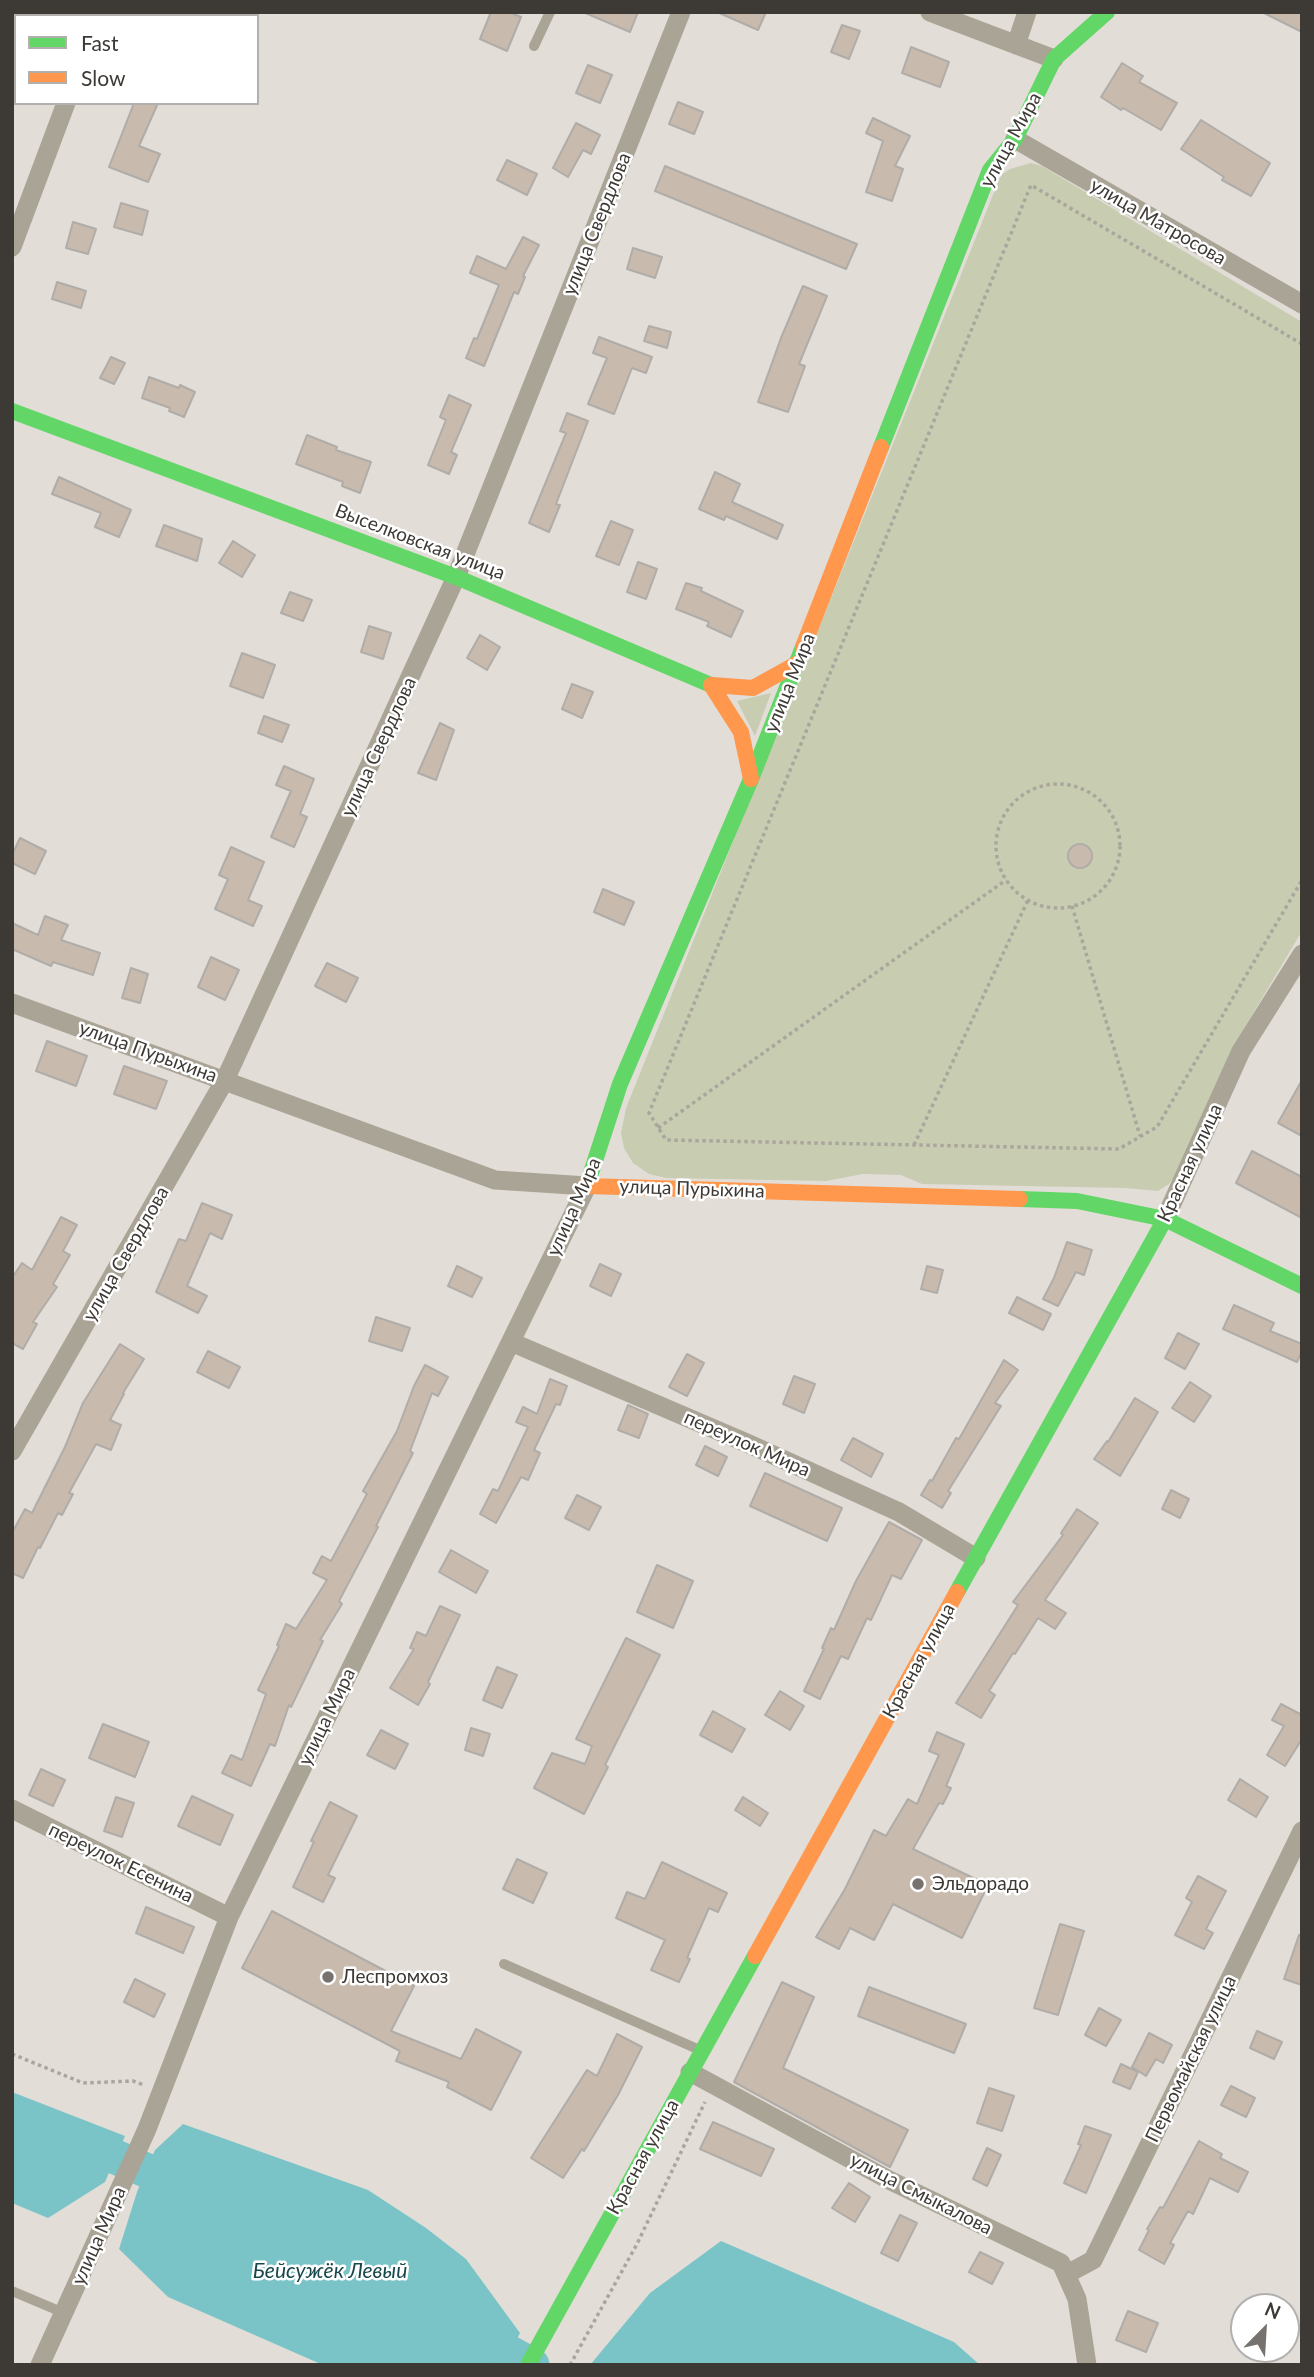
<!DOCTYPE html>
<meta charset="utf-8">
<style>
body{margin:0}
#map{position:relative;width:1314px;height:2377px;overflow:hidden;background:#e2ddd7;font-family:Lato,sans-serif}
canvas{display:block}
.frame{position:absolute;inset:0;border:14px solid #3d3935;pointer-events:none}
.legend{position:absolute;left:14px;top:14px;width:245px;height:91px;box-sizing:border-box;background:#fff;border:2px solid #b1b0ae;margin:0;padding:9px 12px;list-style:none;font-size:21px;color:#3d3935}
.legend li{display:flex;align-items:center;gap:14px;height:35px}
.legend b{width:35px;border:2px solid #b1b0ae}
.north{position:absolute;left:1230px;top:2293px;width:70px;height:70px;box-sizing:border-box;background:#fff;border:2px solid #b1b0ae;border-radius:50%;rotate:24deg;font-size:19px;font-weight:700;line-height:28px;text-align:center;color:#3d3935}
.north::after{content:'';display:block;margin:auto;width:24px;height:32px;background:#77726e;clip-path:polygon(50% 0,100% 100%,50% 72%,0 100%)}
</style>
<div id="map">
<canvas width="1314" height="2377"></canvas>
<div class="frame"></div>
<ul class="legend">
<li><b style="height:9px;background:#63d668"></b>Fast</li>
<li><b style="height:9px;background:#ff974d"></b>Slow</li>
</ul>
<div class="north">N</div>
</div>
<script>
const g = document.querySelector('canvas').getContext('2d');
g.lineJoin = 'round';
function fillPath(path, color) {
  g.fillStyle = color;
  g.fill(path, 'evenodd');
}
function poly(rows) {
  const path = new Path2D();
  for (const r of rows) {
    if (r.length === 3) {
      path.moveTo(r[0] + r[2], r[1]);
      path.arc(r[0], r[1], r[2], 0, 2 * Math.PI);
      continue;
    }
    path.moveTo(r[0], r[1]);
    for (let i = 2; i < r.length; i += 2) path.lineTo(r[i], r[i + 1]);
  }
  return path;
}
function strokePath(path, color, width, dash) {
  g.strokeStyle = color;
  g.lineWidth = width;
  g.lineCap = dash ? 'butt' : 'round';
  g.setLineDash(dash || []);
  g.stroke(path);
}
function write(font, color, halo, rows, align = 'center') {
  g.font = font + ' Lato,sans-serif';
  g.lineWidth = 5;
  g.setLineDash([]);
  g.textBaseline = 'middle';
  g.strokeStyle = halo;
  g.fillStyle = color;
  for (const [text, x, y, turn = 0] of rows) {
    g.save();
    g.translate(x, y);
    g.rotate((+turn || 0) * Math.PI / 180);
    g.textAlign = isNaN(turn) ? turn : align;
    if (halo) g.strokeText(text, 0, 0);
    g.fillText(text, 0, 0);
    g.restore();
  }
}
fillPath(poly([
 [1031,163,1042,166,1302,322,1302,931,1233,1047,1179,1171,1169,1184,1158,1191,1125,1188,922,1184,901,1175,863,1174,826,1181,666,1178,649,1174,633,1163,624,1148,621,1133,626,1108,1001,175,1010,169],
 [771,693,755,736,737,701]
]), '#c8cdb2');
fillPath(poly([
 [12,2092,125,2136,105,2182,48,2218,12,2203],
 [183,2124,368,2190,426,2228,466,2259,520,2333,504,2365,323,2365,168,2297,119,2249,137,2192,155,2150],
 [721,2241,954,2342,980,2365,590,2365,650,2293]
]), '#7ac4c8');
strokePath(poly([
 [12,2126,111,2155,189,2189],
 [467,2330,532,2365]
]), '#7ac4c8', 35);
const building = poly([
 [491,12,509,12,521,17,507,51,480,39,491,12],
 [583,12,638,12,630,32,583,12],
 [717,12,766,12,758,30,717,12],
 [1262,12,1302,12,1302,32,1262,12],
 [842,25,860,31,849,59,831,52,842,25],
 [911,47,949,62,940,87,902,73,911,47],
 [1122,63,1143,76,1139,82,1177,103,1161,130,1123,108,1121,110,1101,97,1122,63],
 [588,65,612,75,600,103,576,93,588,65],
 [678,102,703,112,694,134,669,124,678,102],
 [134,103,158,103,139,146,160,154,148,182,109,167,134,103],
 [873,118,910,136,895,166,903,169,892,201,866,192,883,141,866,133,873,118],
 [1201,120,1270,163,1251,196,1222,180,1224,177,1181,149,1201,120],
 [576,123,600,135,591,154,583,150,568,177,553,168,576,123],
 [507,160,537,174,527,195,497,180,507,160],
 [665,166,857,244,846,269,655,191,665,166],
 [121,203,148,211,142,235,114,227,121,203],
 [73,222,96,229,88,254,66,248,73,222],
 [523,237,539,245,523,276,525,277,518,294,514,292,484,366,466,358,474,338,477,339,499,285,470,273,477,256,506,269,523,237],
 [633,248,662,257,655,278,627,269,633,248],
 [57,282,86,291,81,308,52,299,57,282],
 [803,286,827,296,799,364,805,366,788,412,758,402,781,338,803,286],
 [649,326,671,332,667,348,644,341,649,326],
 [599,337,652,357,646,373,632,368,614,414,588,404,607,358,593,353,599,337],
 [111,357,125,363,114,384,100,378,111,357],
 [149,377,179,388,180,385,195,392,184,417,169,411,170,408,142,398,149,377],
 [449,395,471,405,451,452,457,455,449,474,428,465,446,420,440,417,449,395],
 [567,413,588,421,556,504,560,505,549,532,529,523,566,433,560,431,567,413],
 [307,435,337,447,336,450,371,462,360,493,342,486,343,482,296,464,307,435],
 [715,472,740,484,732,502,783,525,777,539,726,516,724,520,699,509,715,472],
 [59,477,131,510,119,537,95,527,101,513,52,494,59,477],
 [611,521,633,530,619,565,596,556,611,521],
 [164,525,202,539,197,561,156,546,164,525],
 [233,541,255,555,242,577,219,563,233,541],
 [638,562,657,569,646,599,627,592,638,562],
 [686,583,702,588,701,591,743,611,731,637,707,626,709,622,676,609,686,583],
 [290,592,312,600,303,621,281,613,290,592],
 [369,626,391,633,383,659,361,652,369,626],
 [480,635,500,647,487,670,467,658,480,635],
 [242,653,275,665,263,698,230,686,242,653],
 [572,684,593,692,582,718,562,709,572,684],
 [264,716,289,725,282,742,258,733,264,716],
 [440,723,454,730,436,780,418,773,440,723],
 [284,766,314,779,300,814,307,817,294,847,271,837,291,791,276,785,284,766],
 [20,838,46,851,35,874,12,863,12,855,20,838],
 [1080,856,12],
 [231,847,264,862,248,900,262,906,253,926,215,909,228,879,219,875,231,847],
 [603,889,634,902,624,925,594,912,603,889],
 [45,916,68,925,61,940,100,953,93,975,53,962,51,966,12,949,12,923,38,935,45,916],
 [211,957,239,970,225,1000,198,987,211,957],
 [327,963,358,978,346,1002,315,986,327,963],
 [131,968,148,974,140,1003,122,998,131,968],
 [47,1041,87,1056,76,1086,36,1071,47,1041],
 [124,1066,167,1081,156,1109,114,1094,124,1066],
 [1302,1080,1302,1136,1278,1123,1302,1080],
 [1252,1151,1302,1177,1302,1218,1236,1183,1252,1151],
 [202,1203,232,1215,222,1239,210,1233,187,1286,207,1296,198,1313,156,1292,179,1239,186,1241,202,1203],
 [61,1217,77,1225,63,1251,70,1255,53,1284,57,1287,33,1322,37,1324,23,1349,12,1343,12,1278,22,1263,32,1270,61,1217],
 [1067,1242,1092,1250,1084,1275,1076,1272,1058,1306,1043,1299,1054,1278,1067,1242],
 [600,1264,621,1274,611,1296,590,1286,600,1264],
 [457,1266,482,1278,472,1297,448,1286,457,1266],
 [927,1266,943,1270,937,1293,921,1289,927,1266],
 [1017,1297,1051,1314,1043,1330,1009,1313,1017,1297],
 [1234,1305,1274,1323,1270,1331,1302,1344,1302,1351,1297,1362,1223,1329,1234,1305],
 [376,1317,410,1328,402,1351,369,1341,376,1317],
 [1178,1333,1199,1344,1185,1369,1165,1358,1178,1333],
 [120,1344,144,1359,123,1393,124,1394,110,1420,121,1425,111,1450,96,1444,69,1493,73,1494,62,1515,58,1513,40,1548,38,1547,23,1578,12,1573,12,1533,25,1509,32,1513,65,1447,83,1403,120,1344],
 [208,1351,240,1367,229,1388,197,1372,208,1351],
 [687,1354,704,1363,687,1396,669,1387,687,1354],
 [1004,1360,1018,1370,995,1403,1001,1406,948,1491,951,1493,942,1508,921,1495,930,1480,932,1481,956,1438,959,1439,1004,1360],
 [425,1365,448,1377,438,1396,432,1393,410,1451,413,1453,376,1526,378,1527,339,1601,342,1604,320,1640,323,1641,291,1707,289,1705,275,1746,270,1744,251,1786,222,1773,231,1755,242,1760,266,1694,258,1690,279,1646,277,1645,286,1624,296,1629,327,1580,313,1573,322,1556,331,1561,367,1494,363,1491,397,1431,414,1386,425,1365],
 [794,1376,815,1384,804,1413,783,1404,794,1376],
 [550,1379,567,1386,560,1405,556,1404,534,1450,540,1453,528,1480,521,1477,496,1523,480,1514,493,1489,498,1491,528,1427,516,1422,523,1407,537,1414,550,1379],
 [1190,1382,1211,1396,1194,1422,1172,1408,1190,1382],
 [1135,1398,1158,1412,1120,1476,1094,1459,1107,1441,1108,1442,1135,1398],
 [628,1405,648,1414,639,1438,618,1430,628,1405],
 [853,1438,883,1454,871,1477,841,1460,853,1438],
 [705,1446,727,1457,718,1476,696,1465,705,1446],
 [765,1473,842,1508,827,1541,750,1506,765,1473],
 [1171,1490,1189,1499,1180,1518,1162,1509,1171,1490],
 [577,1495,601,1507,589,1530,565,1518,577,1495],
 [1077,1509,1098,1523,1045,1600,1066,1613,1055,1629,1038,1618,1015,1654,1013,1653,989,1691,995,1695,981,1718,956,1703,1018,1605,1013,1602,1063,1535,1061,1533,1077,1509],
 [889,1522,922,1540,901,1579,892,1575,871,1620,867,1618,848,1659,841,1656,820,1699,804,1691,824,1649,822,1648,831,1628,834,1630,856,1581,889,1522],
 [451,1550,488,1571,476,1593,439,1572,451,1550],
 [657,1565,693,1581,673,1628,637,1612,657,1565],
 [440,1606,460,1615,428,1682,430,1684,418,1705,390,1688,414,1649,410,1648,417,1632,426,1636,440,1606],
 [626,1638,660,1655,605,1765,608,1767,584,1814,534,1788,552,1753,585,1764,592,1746,576,1739,626,1638],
 [497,1667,517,1675,502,1708,483,1700,497,1667],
 [780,1691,804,1706,790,1730,765,1715,780,1691],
 [1281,1704,1302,1715,1302,1739,1285,1766,1267,1755,1284,1726,1272,1720,1281,1704],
 [713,1711,745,1729,732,1752,700,1735,713,1711],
 [103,1724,149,1742,135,1777,89,1758,103,1724],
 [471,1728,490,1734,483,1756,465,1750,471,1728],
 [381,1730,408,1744,395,1769,367,1755,381,1730],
 [937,1732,964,1744,946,1786,951,1788,943,1804,939,1803,913,1849,988,1885,962,1938,893,1904,874,1940,850,1928,839,1949,816,1937,845,1889,874,1830,886,1836,908,1799,917,1804,939,1755,929,1751,937,1732],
 [41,1769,65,1780,53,1806,29,1795,41,1769],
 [1240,1779,1268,1797,1256,1817,1228,1800,1240,1779],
 [192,1796,233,1815,220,1845,178,1826,192,1796],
 [116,1797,134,1803,122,1837,104,1831,116,1797],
 [743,1797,768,1813,760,1826,735,1810,743,1797],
 [330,1802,357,1816,328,1875,335,1878,323,1902,293,1887,314,1842,311,1841,330,1802],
 [517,1859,547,1873,533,1903,503,1889,517,1859],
 [662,1862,727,1893,718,1912,709,1908,687,1958,690,1959,679,1982,651,1970,665,1940,616,1918,627,1892,645,1899,662,1862],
 [1198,1876,1226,1891,1206,1929,1213,1933,1204,1949,1175,1935,1192,1902,1186,1898,1198,1876],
 [146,1907,194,1927,183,1953,136,1933,146,1907],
 [272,1911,414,1986,391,2031,461,2059,476,2029,521,2052,491,2110,447,2087,449,2082,396,2061,400,2051,242,1968,272,1911],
 [1060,1924,1084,1931,1058,2015,1034,2008,1060,1924],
 [1299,1935,1302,1935,1302,1985,1284,1979,1299,1935],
 [135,1979,165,1994,154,2017,124,2002,135,1979],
 [782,1982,814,1997,783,2068,908,2130,890,2167,734,2082,782,1982],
 [869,1987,966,2024,954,2053,858,2016,869,1987],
 [1099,2008,1121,2020,1106,2046,1085,2035,1099,2008],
 [1257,2031,1282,2042,1274,2059,1250,2048,1257,2031],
 [1149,2033,1172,2045,1163,2063,1156,2059,1146,2076,1132,2067,1149,2033],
 [617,2034,642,2047,618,2095,584,2151,582,2149,563,2178,531,2158,587,2070,597,2076,617,2034],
 [1121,2064,1138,2072,1130,2089,1113,2082,1121,2064],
 [1231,2086,1255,2098,1246,2117,1221,2105,1231,2086],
 [989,2088,1014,2096,1002,2131,977,2123,989,2088],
 [713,2122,774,2149,761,2176,700,2149,713,2122],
 [1085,2126,1111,2135,1086,2193,1064,2183,1081,2145,1078,2144,1085,2126],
 [1199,2141,1222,2154,1220,2158,1248,2172,1238,2192,1210,2178,1193,2214,1188,2211,1170,2243,1174,2245,1164,2264,1139,2250,1149,2230,1147,2229,1160,2207,1163,2208,1199,2141],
 [987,2148,1001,2155,987,2186,973,2179,987,2148],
 [849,2183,870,2197,855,2222,832,2208,849,2183],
 [900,2215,917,2223,898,2261,881,2253,900,2215],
 [980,2252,1003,2263,992,2284,969,2272,980,2252],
 [1128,2311,1158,2323,1146,2352,1116,2340,1128,2311]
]);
fillPath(building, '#c8bbae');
strokePath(building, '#b0aca8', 2);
strokePath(poly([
 [1302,344,1031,185,649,1113,666,1140,1119,1149,1157,1127,1302,880],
 [1058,846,62],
 [1072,906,1140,1136],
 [658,1128,1006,880],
 [914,1145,1028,900],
 [12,2054,83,2083,133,2081,144,2085],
 [570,2365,637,2244,705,2102]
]), '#aaa69c', 3.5, [3.5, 3.5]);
strokePath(poly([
 [534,46,550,12],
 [504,1964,702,2051],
 [12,2291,64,2313]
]), '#aaa496', 10);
strokePath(poly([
 [930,12,1054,59],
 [99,16,100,12],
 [1016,45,1027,12],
 [1015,139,1302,304],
 [12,247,66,103],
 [12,1003,495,1180,587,1186,229,1917,147,2129,40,2365],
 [1165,1219,1241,1051,1302,954],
 [511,1342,749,1444,899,1512,976,1558],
 [12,1451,225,1080,456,577,681,12],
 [12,1809,229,1917],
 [690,2072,889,2180,1061,2263,1077,2299,1087,2365],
 [1067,2274,1093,2260,1302,1831]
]), '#aaa496', 19);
strokePath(poly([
 [12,411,456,577,711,685],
 [881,447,990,170,1015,139,1054,59,1107,12],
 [589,1179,620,1084,751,779,803,647],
 [1020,1199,1077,1201,1165,1219,1302,1286],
 [957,1592,1165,1219],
 [528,2365,755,1956]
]), '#63d668', 16);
strokePath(poly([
 [803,647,881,447],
 [711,685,741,732,751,779],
 [712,685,753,688,798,663],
 [589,1179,587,1186,1020,1199],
 [755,1956,957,1592]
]), '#ff974d', 16);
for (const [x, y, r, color] of [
 [918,1884,7,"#77726e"],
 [328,1977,7,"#77726e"]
]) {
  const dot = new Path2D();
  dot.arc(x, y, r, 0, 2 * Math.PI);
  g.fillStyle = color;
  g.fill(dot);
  strokePath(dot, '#fff', 2.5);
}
write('19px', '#3d3935', '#fff', [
 ["улица Мира",1011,140,-61],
 ["улица Матросова",1158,222,30],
 ["улица Свердлова",597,224,-68],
 ["Выселковская улица",420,542,21],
 ["улица Мира",790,683,-68],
 ["улица Свердлова",379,747,-65],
 ["улица Пурыхина",148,1052,20],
 ["Красная улица",1190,1163,-65],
 ["улица Пурыхина",692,1189,2],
 ["улица Мира",574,1207,-66],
 ["улица Свердлова",126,1254,-60],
 ["переулок Мира",747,1444,24],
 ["Красная улица",919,1661,-61],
 ["улица Мира",327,1717,-64],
 ["переулок Есенина",121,1863,26],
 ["Первомайская улица",1191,2059,-64],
 ["Красная улица",643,2157,-61],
 ["улица Смыкалова",921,2194,27],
 ["улица Мира",99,2236,-66]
]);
write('19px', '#3d3935', '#fff', [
 ["Эльдорадо",932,1884],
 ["Леспромхоз",342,1977]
], 'left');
write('italic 21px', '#18484c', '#fff', [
 ["Бейсужёк Левый",330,2271]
]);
</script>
